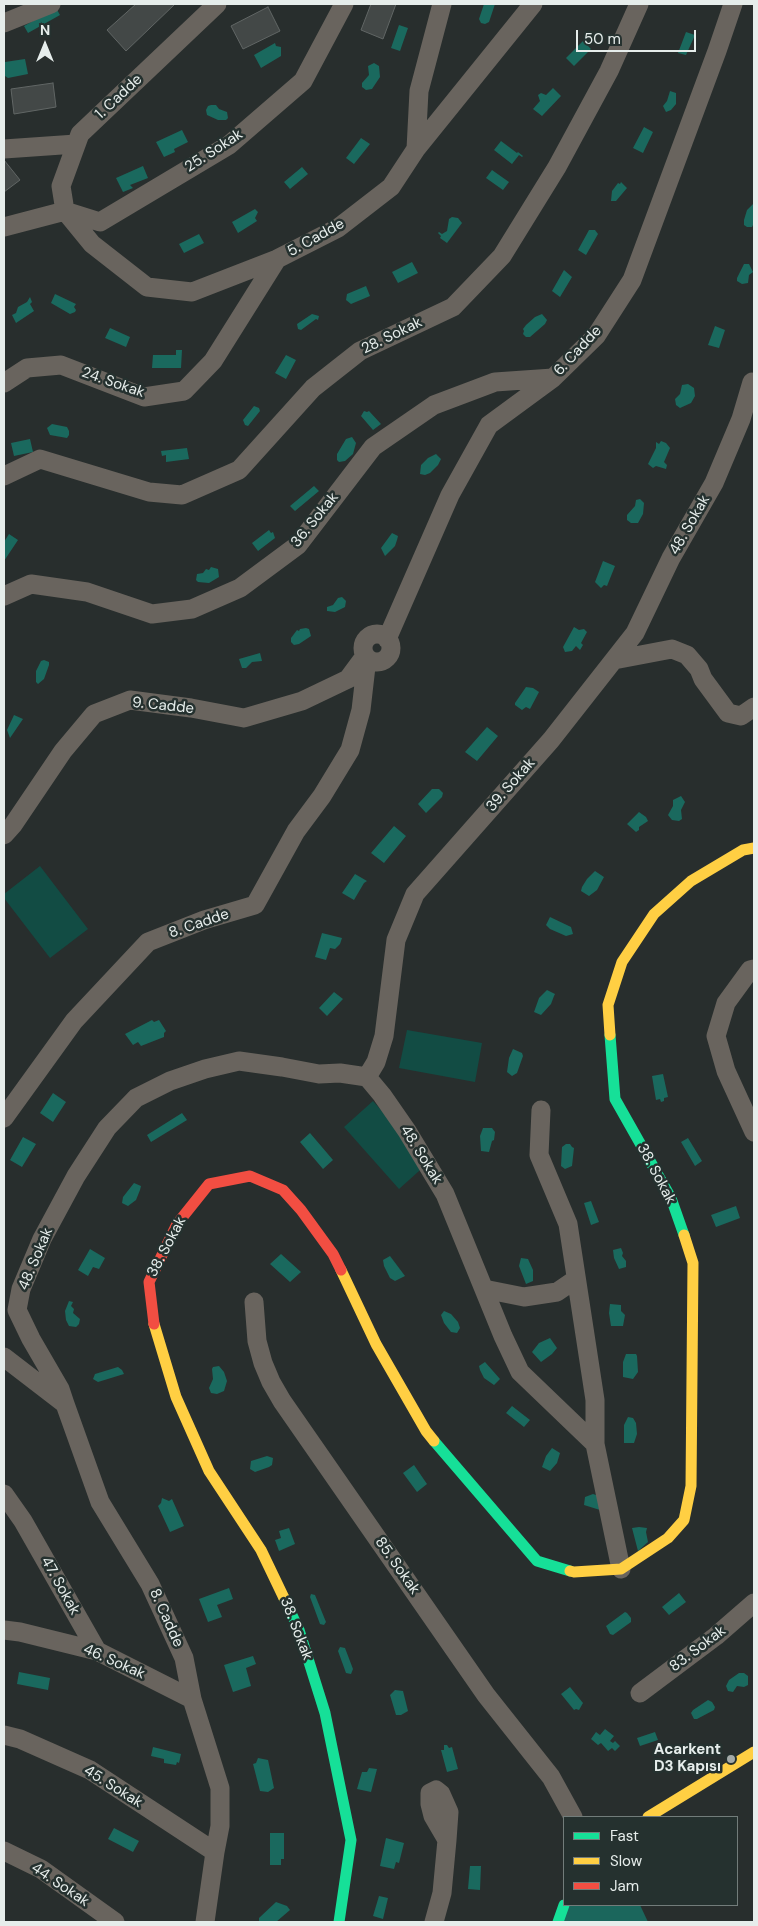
<!DOCTYPE html>
<meta charset="utf-8">
<style>
body{margin:0}
#map{position:relative;width:758px;height:1926px;overflow:hidden;background:#282e2d;font-family:"DM Sans",sans-serif}
canvas{display:block}
.frame{position:absolute;inset:0;border:5px solid #e6edeb;pointer-events:none}
.legend{position:absolute;left:563px;top:1816px;width:175px;height:90px;box-sizing:border-box;background:#25312f;border:1px solid #727c7a;margin:0;padding:6px 9px;list-style:none;font-size:15px;color:#e6edeb}
.legend li{display:flex;align-items:center;gap:10px;height:25px}
.legend b{width:25px;border:1px solid #727c7a}
.north{position:absolute;left:20px;top:20px;width:50px;height:50px;-webkit-text-stroke:4px #25312f;paint-order:stroke;rotate:0deg;font-size:14px;font-weight:700;line-height:20px;text-align:center;color:#e6edeb}
.north::after{content:'';display:block;margin:auto;width:18px;height:22px;background:#e6edeb;clip-path:polygon(50% 0,100% 100%,50% 72%,0 100%)}
.scale{position:absolute;left:576px;top:30px;width:120px;height:22px;box-sizing:border-box;border:2px solid #e6edeb;border-top:0;padding-left:6px;font-size:15px;line-height:18px;white-space:nowrap;color:#e6edeb;-webkit-text-stroke:4px #25312f;paint-order:stroke}
</style>
<div id="map">
<canvas width="758" height="1926"></canvas>
<div class="frame"></div>
<ul class="legend">
<li><b style="height:6px;background:#16e098"></b>Fast</li>
<li><b style="height:6px;background:#ffcf43"></b>Slow</li>
<li><b style="height:6px;background:#f24e42"></b>Jam</li>
</ul>
<div class="north">N</div>
<div class="scale">50 m</div>
</div>
<script>
const g = document.querySelector('canvas').getContext('2d');
g.lineJoin = 'round';
function fillPath(path, color) {
  g.fillStyle = color;
  g.fill(path, 'evenodd');
}
function poly(rows) {
  const path = new Path2D();
  for (const r of rows) {
    if (r.length === 3) {
      path.moveTo(r[0] + r[2], r[1]);
      path.arc(r[0], r[1], r[2], 0, 2 * Math.PI);
      continue;
    }
    path.moveTo(r[0], r[1]);
    for (let i = 2; i < r.length; i += 2) path.lineTo(r[i], r[i + 1]);
  }
  return path;
}
function strokePath(path, color, width, dash) {
  g.strokeStyle = color;
  g.lineWidth = width;
  g.lineCap = dash ? 'butt' : 'round';
  g.setLineDash(dash || []);
  g.stroke(path);
}
function write(font, color, halo, rows, align = 'center') {
  g.font = font + ' "DM Sans",sans-serif';
  g.lineWidth = 5;
  g.setLineDash([]);
  g.textBaseline = 'middle';
  g.strokeStyle = halo;
  g.fillStyle = color;
  for (const [text, x, y, turn = 0] of rows) {
    g.save();
    g.translate(x, y);
    g.rotate((+turn || 0) * Math.PI / 180);
    g.textAlign = isNaN(turn) ? turn : align;
    if (halo) g.strokeText(text, 0, 0);
    g.fillText(text, 0, 0);
    g.restore();
  }
}
fillPath(poly([
 [40,866,88,929,50,958,4,898,4,894],
 [407,1030,482,1043,475,1082,399,1068],
 [373,1101,428,1163,399,1189,344,1127]
]), '#124c44');
fillPath(poly([
 [568,1905,640,1905,648,1922,563,1922]
]), '#1b665c');
fillPath(poly([
 [484,4,495,4,489,22,485,24,481,23,479,19],
 [56,8,60,15,28,33,24,26],
 [399,25,408,28,400,51,391,48],
 [686,32,695,35,686,55,678,53],
 [583,41,591,49,574,66,566,58],
 [275,43,276,46,281,47,281,56,261,68,254,55],
 [25,59,28,74,8,78,5,76,4,65,5,62],
 [374,63,379,66,380,77,372,89,366,90,362,87,362,83,369,75,368,66],
 [553,88,561,96,542,116,533,109,540,101,538,95,541,93,546,95],
 [670,91,676,93,676,104,671,110,666,112,663,106,667,101],
 [211,105,216,105,219,109,227,112,228,118,226,120,218,120,207,115,206,110,208,106],
 [644,127,653,132,643,153,633,148],
 [182,130,188,142,174,149,175,152,164,157,156,142],
 [361,138,370,144,354,164,346,158],
 [501,141,517,153,518,152,523,156,522,157,519,155,512,164,494,150],
 [143,166,148,178,130,185,133,188,123,192,116,178],
 [302,167,308,174,290,189,284,182],
 [492,170,509,182,503,190,486,178],
 [621,182,627,188,616,201,611,201,612,191,618,183,620,184],
 [754,203,754,223,752,227,747,227,744,225,744,220,747,210],
 [255,209,258,212,255,218,257,221,238,233,232,222],
 [452,217,458,218,462,223,447,243,440,238,441,236,438,233,439,232,442,234,447,231,449,219],
 [589,230,595,230,598,234,586,255,578,250],
 [199,234,204,243,184,253,179,244],
 [412,262,418,273,398,283,392,272],
 [744,264,749,264,753,272,749,275,748,283,742,284,737,281,737,278],
 [564,270,572,277,560,297,552,291],
 [366,286,370,296,351,304,346,300,347,294],
 [55,294,76,304,74,307,76,310,75,312,70,314,51,303],
 [30,297,32,302,30,304,34,311,16,323,12,315,16,313,18,307,27,302],
 [312,314,319,316,318,320,316,319,301,330,298,329,297,324],
 [542,314,547,320,545,324,530,337,526,337,523,334,524,331,523,329,526,325,535,317],
 [715,326,725,330,719,348,708,345],
 [110,328,130,337,126,347,105,338],
 [176,350,182,350,181,368,152,368,153,355,176,355],
 [286,355,296,360,286,379,275,373],
 [688,384,694,388,695,396,691,403,680,408,676,405,675,399,680,394,682,385],
 [254,406,259,408,260,411,248,426,245,425,243,420],
 [364,411,367,412,369,411,381,424,373,430,361,416],
 [52,424,67,427,69,431,69,435,67,438,50,435,47,428],
 [352,437,356,443,353,454,345,461,339,462,337,460,337,454,346,439],
 [30,439,33,452,14,456,11,443],
 [661,441,666,443,670,448,664,462,667,465,666,469,656,466,653,468,648,464,656,448,656,442,659,444],
 [187,448,189,459,166,462,166,455,162,456,161,451],
 [436,454,441,459,438,465,430,473,425,475,420,474,421,465,428,458],
 [314,486,319,491,295,511,290,506],
 [640,499,644,503,643,514,638,523,631,523,627,520,627,515,635,506,636,500],
 [269,530,271,533,273,532,275,538,258,551,252,543],
 [392,533,398,536,397,540,395,546,385,556,381,548],
 [9,534,18,540,4,561,4,542],
 [603,561,615,566,607,586,604,585,601,588,595,582],
 [211,567,218,569,219,577,209,583,198,582,196,580,197,574,203,573,206,569,209,570],
 [342,597,346,601,345,607,335,612,327,611,327,607,333,605,338,598],
 [574,627,579,630,584,629,587,632,581,643,583,645,580,650,576,646,572,651,565,652,563,647],
 [306,628,309,629,311,636,299,644,294,645,291,642,291,638,297,630,299,631,300,629],
 [260,653,262,661,252,662,246,668,242,668,239,659],
 [44,660,49,662,49,665,44,679,38,684,36,682,36,671,41,661],
 [526,687,533,688,539,692,530,709,526,707,522,710,515,705,515,703],
 [14,715,23,719,10,738,7,730],
 [487,727,498,736,477,761,465,752],
 [432,789,439,789,443,793,442,797,426,813,418,804],
 [681,796,685,802,681,810,682,819,679,821,672,820,668,815,673,806,673,800],
 [639,812,646,817,648,821,639,827,639,830,636,832,627,824],
 [394,826,406,836,384,863,371,853],
 [595,871,604,877,597,890,589,896,581,891,582,887,587,879],
 [355,874,367,881,364,883,354,900,342,893],
 [550,917,571,927,573,934,566,936,550,929,546,925],
 [322,933,342,938,340,944,335,949,330,948,326,960,315,957],
 [547,990,555,994,554,996,551,1004,541,1015,534,1012,539,998],
 [334,992,343,999,327,1016,319,1008],
 [152,1020,154,1022,159,1020,166,1031,164,1033,164,1037,141,1046,138,1042,133,1045,125,1034],
 [513,1049,522,1053,523,1056,517,1073,512,1076,507,1072,509,1058],
 [663,1074,668,1097,664,1098,664,1101,661,1102,660,1099,656,1100,652,1076],
 [53,1093,66,1102,53,1122,40,1113],
 [182,1113,187,1120,151,1142,147,1135],
 [483,1128,492,1128,495,1132,494,1140,492,1141,489,1152,481,1151,480,1136],
 [310,1133,333,1160,323,1169,300,1142],
 [23,1137,36,1144,22,1167,10,1160],
 [688,1138,702,1161,695,1166,681,1142],
 [566,1144,570,1144,572,1147,574,1148,572,1166,565,1169,561,1166,562,1147],
 [134,1183,141,1186,140,1190,136,1200,128,1206,122,1203,123,1197],
 [591,1201,599,1222,591,1225,584,1203],
 [736,1206,740,1218,716,1227,711,1215],
 [621,1248,623,1253,622,1256,626,1261,626,1267,619,1269,614,1258,613,1250],
 [90,1249,105,1258,99,1269,93,1267,88,1276,78,1270],
 [281,1254,301,1272,290,1282,270,1264],
 [390,1256,405,1276,395,1281,390,1278,384,1266,383,1260],
 [521,1258,528,1259,533,1270,533,1281,526,1284,519,1266],
 [69,1301,73,1302,71,1306,74,1309,73,1313,80,1319,79,1324,76,1327,69,1326,66,1320,65,1311],
 [610,1304,621,1305,621,1311,625,1315,623,1326,611,1326,609,1313],
 [444,1311,451,1314,458,1322,460,1328,457,1333,451,1332,444,1323,441,1315],
 [550,1338,557,1348,552,1354,541,1362,532,1352,539,1343],
 [626,1354,636,1354,637,1356,638,1372,633,1379,623,1377,623,1362],
 [485,1362,500,1379,494,1385,484,1378,480,1370,479,1366],
 [219,1366,224,1372,227,1381,224,1391,217,1394,211,1393,209,1388,213,1379,212,1369,213,1367],
 [118,1367,122,1370,124,1374,98,1382,93,1379,95,1374],
 [512,1406,530,1420,524,1427,506,1413],
 [628,1417,633,1418,636,1423,637,1434,634,1443,624,1443,624,1425],
 [552,1448,560,1453,557,1463,550,1471,542,1467,546,1456],
 [267,1456,273,1458,272,1465,269,1467,255,1472,250,1469,251,1461],
 [414,1465,427,1484,417,1492,403,1473],
 [593,1494,599,1496,600,1510,584,1505,585,1497],
 [162,1498,169,1501,172,1499,184,1526,170,1532,158,1506,161,1503],
 [639,1527,647,1528,646,1532,648,1542,638,1551,632,1528],
 [289,1528,295,1544,279,1551,275,1540,281,1538,279,1531],
 [229,1588,233,1599,217,1605,222,1617,208,1622,199,1599],
 [679,1593,686,1602,669,1615,662,1607],
 [311,1594,315,1595,326,1622,324,1625,320,1624,310,1597],
 [625,1612,627,1613,631,1618,631,1622,613,1635,610,1634,606,1626],
 [340,1647,345,1648,353,1669,351,1674,346,1673,338,1651],
 [253,1656,256,1664,246,1668,251,1686,233,1692,224,1665],
 [19,1672,50,1678,48,1690,17,1684],
 [739,1673,744,1673,748,1676,748,1685,744,1687,737,1686,733,1692,728,1691,726,1686,729,1680],
 [570,1687,583,1703,579,1710,576,1709,574,1710,561,1694],
 [395,1690,403,1691,408,1711,401,1715,396,1715,390,1695],
 [708,1700,712,1702,715,1707,714,1710,697,1719,694,1719,691,1713,693,1710],
 [605,1729,614,1736,610,1741,613,1743,615,1741,620,1746,615,1751,612,1748,608,1751,601,1743,598,1745,591,1739,596,1732,600,1735],
 [655,1732,658,1740,640,1746,637,1738],
 [444,1745,447,1745,449,1748,452,1747,458,1769,447,1772,441,1750,444,1750],
 [153,1747,181,1754,179,1763,177,1762,176,1765,164,1763,164,1759,151,1756],
 [258,1758,268,1760,274,1788,268,1792,260,1791,253,1764,256,1763],
 [369,1768,377,1769,371,1792,357,1789,362,1772,367,1772],
 [114,1828,139,1841,133,1852,108,1839],
 [270,1833,284,1833,284,1859,281,1859,281,1865,270,1865],
 [386,1838,404,1843,399,1863,396,1862,394,1869,380,1866],
 [470,1866,481,1866,480,1890,468,1889],
 [379,1896,388,1898,383,1919,373,1916],
 [276,1902,287,1906,290,1910,276,1922,259,1922,259,1918]
]), '#1a695e');
const building = poly([
 [136,4,175,4,126,51,107,30,136,4],
 [371,4,396,4,383,39,361,30,371,4],
 [268,7,280,31,243,49,231,26,268,7],
 [53,83,56,107,14,114,11,89,53,83],
 [4,160,20,180,4,192,4,160]
]);
fillPath(building, '#434847');
strokePath(building, '#616665', 1);
strokePath(poly([
 [4,23,51,4],
 [4,149,76,144],
 [416,149,419,91,442,4],
 [65,211,92,244,147,287,192,292,277,259,338,228,391,187,416,149,533,4],
 [65,211,100,222,229,145,303,81,344,4],
 [65,211,61,186,80,134,217,4],
 [4,227,65,211],
 [4,383,27,368,61,365,144,397,184,391,213,361,277,259],
 [4,476,40,459,149,492,182,495,239,470,313,388,360,351,453,307,502,256,557,167,609,71,639,4],
 [4,596,31,584,87,592,152,614,192,609,240,588,298,545,373,447,434,405,495,382,553,378],
 [377,648,14],
 [387,639,450,495,489,425,553,378,596,336,632,280,717,51,733,4],
 [614,660,672,649,687,655,699,669,703,679,728,713,741,716,754,707],
 [4,835,13,825,63,751,94,714,130,700,191,708,244,718,302,701,348,679,365,656],
 [754,969,750,970,726,1003,716,1036,726,1071,754,1132],
 [367,1077,376,1062,384,1036,396,940,415,894,551,740,635,633,671,558,714,483,741,419,752,382],
 [4,1118,74,1021,148,942,204,920,255,905,296,831,322,796,350,750,361,710,367,658],
 [484,1289,524,1297,557,1292,576,1279],
 [254,1302,257,1341,263,1363,271,1382,282,1401,486,1695,551,1777,573,1817],
 [4,1357,65,1404,100,1502,150,1584,184,1658,192,1699,220,1788,220,1826,215,1852,205,1922],
 [65,1404,60,1389,31,1339,17,1310,21,1289,42,1239,76,1176,107,1128,136,1098,170,1081,205,1069,239,1061,282,1067,319,1074,340,1073,367,1077,382,1095,407,1131,445,1194,503,1336,520,1372,595,1444,595,1400,568,1224,539,1155,541,1110],
 [595,1444,621,1569],
 [4,1494,23,1521,97,1651],
 [4,1630,20,1632,97,1651,192,1699],
 [640,1693,716,1636,754,1603],
 [4,1735,20,1739,90,1770,215,1852],
 [4,1851,41,1869,115,1922],
 [434,1922,442,1893,447,1840,449,1812,441,1794,436,1790,430,1793,430,1804,433,1816,447,1840]
]), '#69645e', 19);
strokePath(poly([
 [610,1035,615,1099,671,1198,684,1235],
 [434,1441,537,1561,570,1571],
 [284,1598,299,1630,325,1713,351,1840,339,1922],
 [558,1922,564,1905]
]), '#16e098', 11);
strokePath(poly([
 [610,1035,608,1005,622,962,654,914,691,881,743,850,754,848],
 [341,1270,376,1344,426,1431,434,1441],
 [154,1324,176,1397,209,1471,261,1550,284,1598],
 [570,1571,574,1572,621,1569,668,1538,684,1520,691,1486,693,1263,684,1235],
 [648,1817,754,1752]
]), '#ffcf43', 11);
strokePath(poly([
 [154,1324,149,1282,177,1224,209,1184,250,1176,283,1190,301,1210,333,1254,341,1270]
]), '#f24e42', 11);
for (const [x, y, r, color] of [
 [731,1759,5,"#a4aaa8"]
]) {
  const dot = new Path2D();
  dot.arc(x, y, r, 0, 2 * Math.PI);
  g.fillStyle = color;
  g.fill(dot);
  strokePath(dot, '#25312f', 2);
}
write('15px', '#e6edeb', '#25312f', [
 ["1. Cadde",119,97,-43],
 ["25. Sokak",214,151,-33],
 ["5. Cadde",316,238,-29],
 ["28. Sokak",392,336,-26],
 ["6. Cadde",578,351,-47],
 ["24. Sokak",113,383,19],
 ["36. Sokak",315,520,-51],
 ["48. Sokak",690,525,-60],
 ["9. Cadde",163,706,6],
 ["39. Sokak",511,785,-49],
 ["8. Cadde",199,924,-19],
 ["48. Sokak",421,1155,58],
 ["38. Sokak",656,1174,62],
 ["38. Sokak",167,1247,-62],
 ["48. Sokak",36,1259,-67],
 ["85. Sokak",397,1566,55],
 ["47. Sokak",60,1586,61],
 ["8. Cadde",166,1618,66],
 ["38. Sokak",296,1629,69],
 ["83. Sokak",698,1649,-37],
 ["46. Sokak",114,1662,24],
 ["45. Sokak",113,1787,32],
 ["44. Sokak",60,1885,34]
]);
write('bold 15px', '#e6edeb', '#25312f', [
 ["Acarkent",721,1750],
 ["D3 Kapısı",721,1767]
], 'right');
</script>
